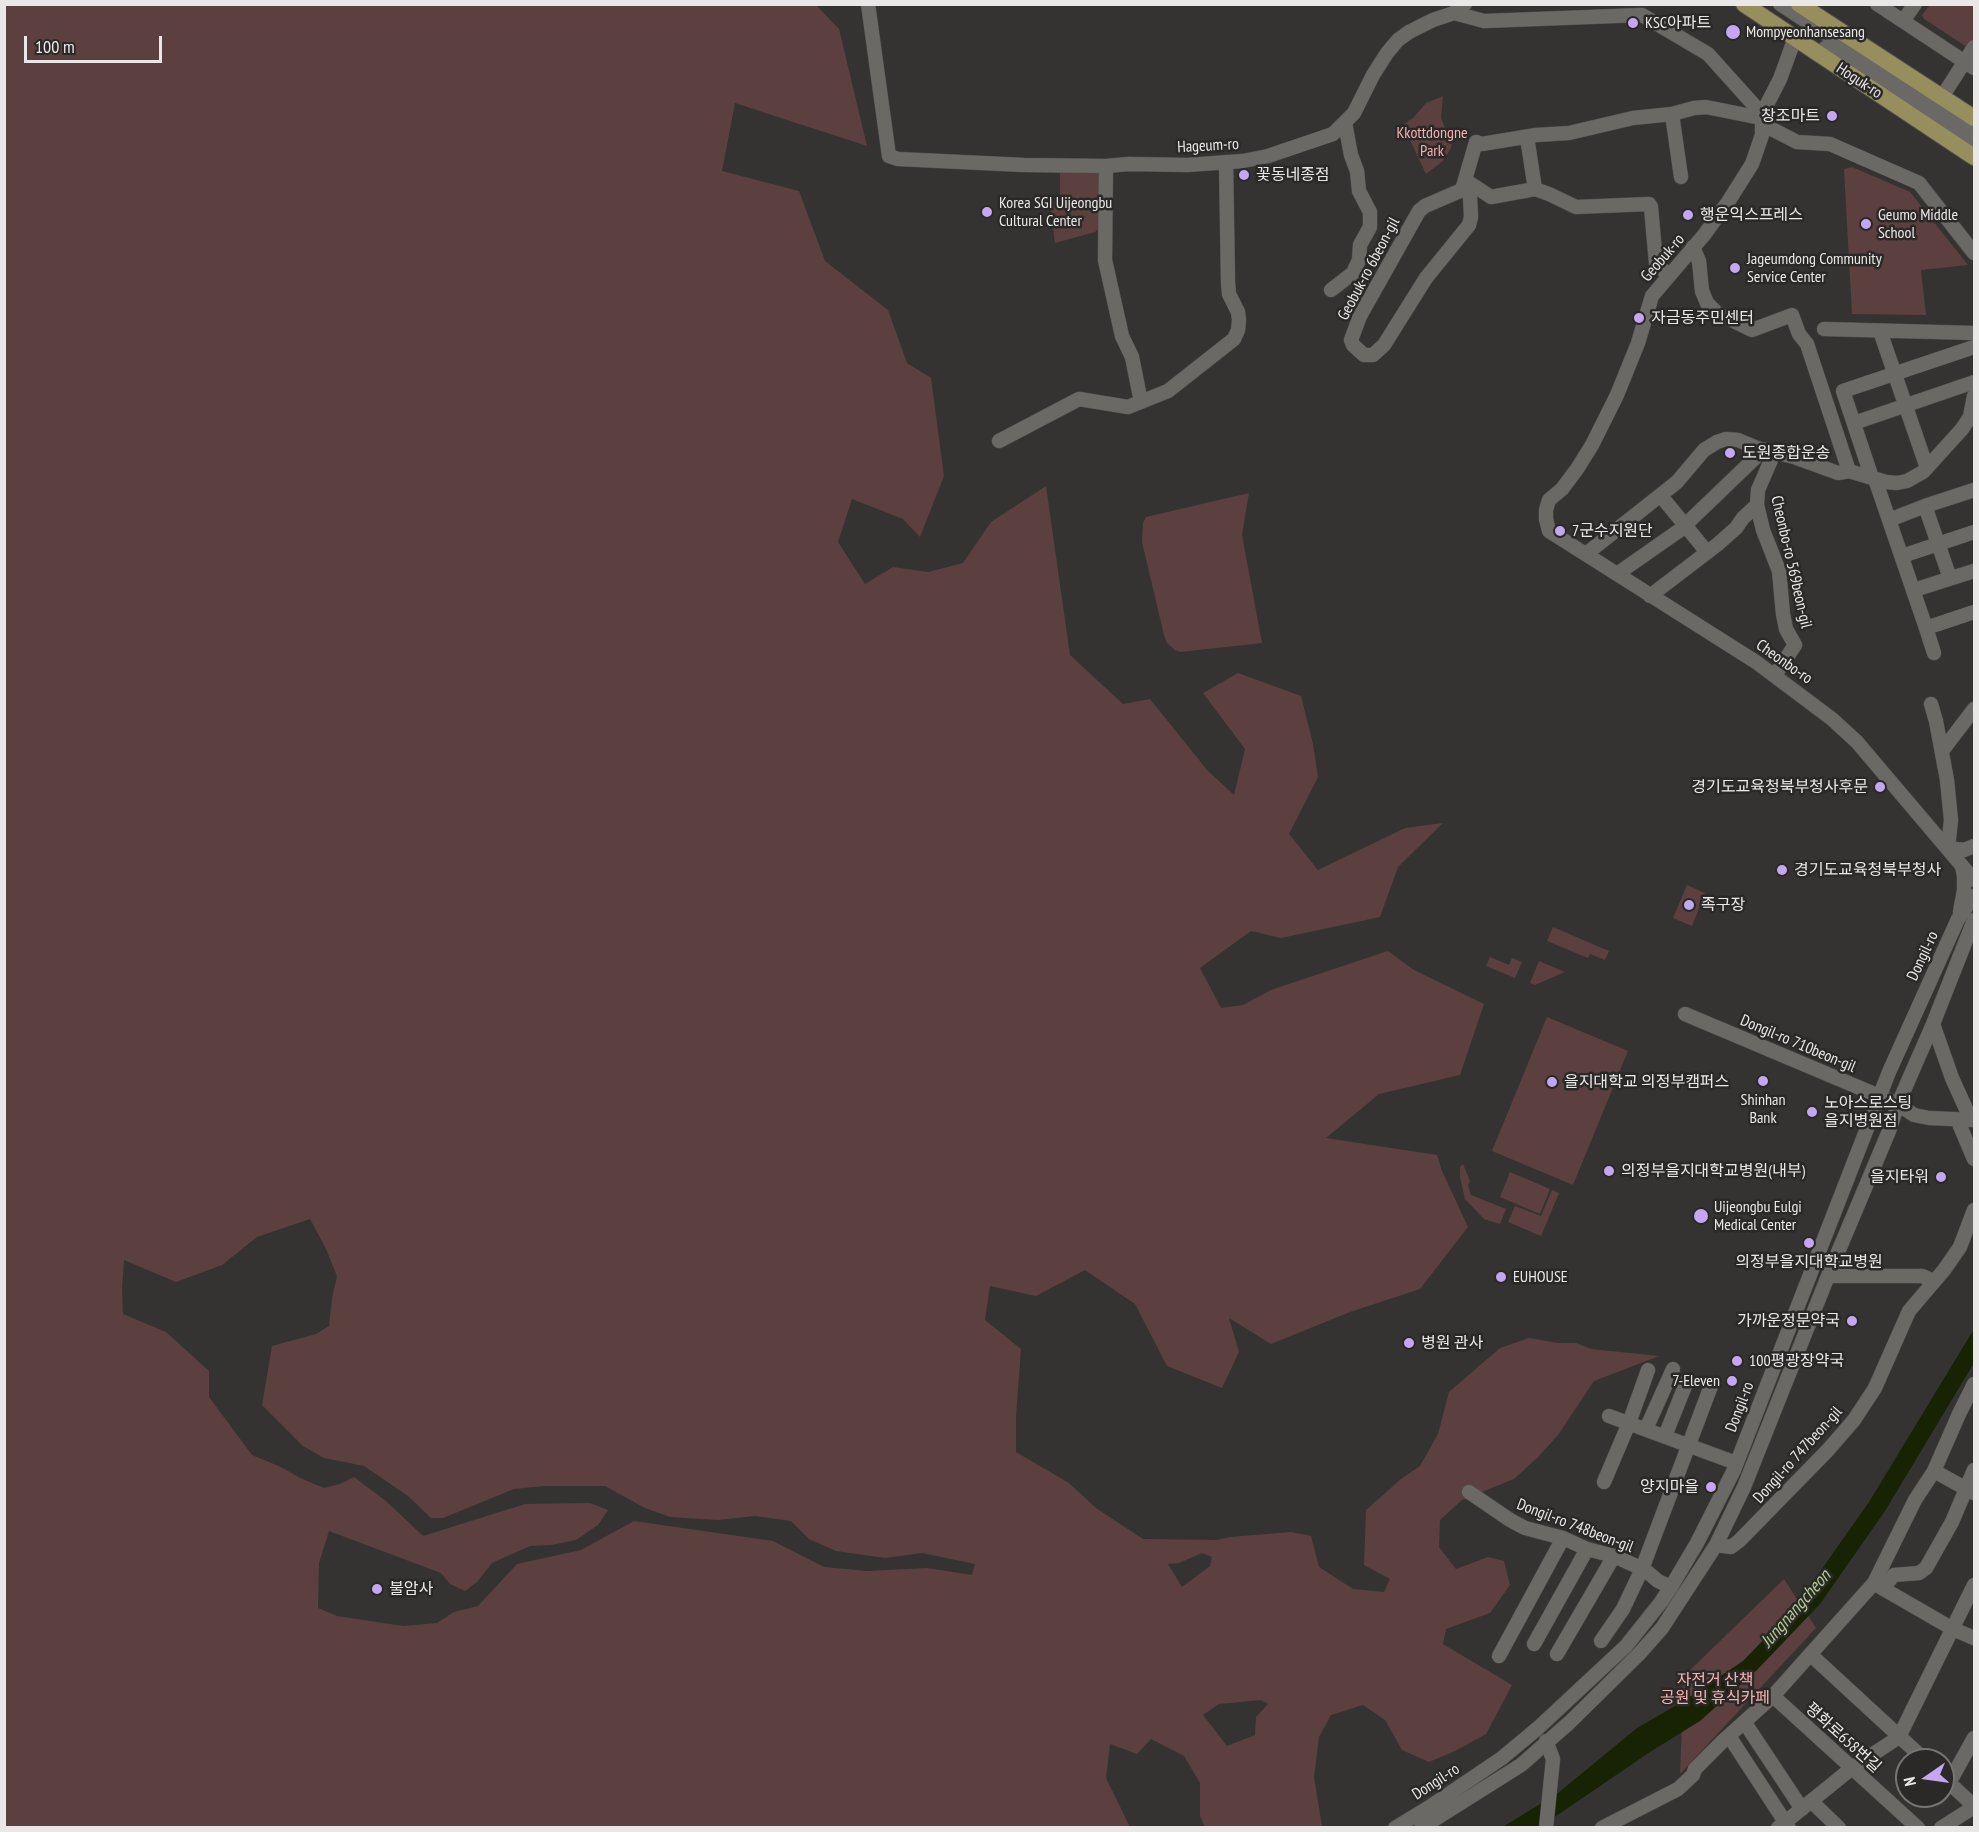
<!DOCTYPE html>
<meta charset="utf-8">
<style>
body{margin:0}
#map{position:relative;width:1979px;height:1832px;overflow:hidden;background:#353331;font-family:"PT Sans Narrow",sans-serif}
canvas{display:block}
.frame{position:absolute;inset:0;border:6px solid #eae8e7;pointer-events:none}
.north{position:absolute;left:1895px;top:1748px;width:60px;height:60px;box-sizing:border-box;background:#2b2927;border:2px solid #777574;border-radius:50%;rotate:257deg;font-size:16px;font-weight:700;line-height:24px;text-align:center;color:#eae8e7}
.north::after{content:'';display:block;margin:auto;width:21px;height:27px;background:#c3a7f2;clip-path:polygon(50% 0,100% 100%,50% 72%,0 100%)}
.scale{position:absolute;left:24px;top:36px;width:138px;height:27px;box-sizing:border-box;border:3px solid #eae8e7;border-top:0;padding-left:8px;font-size:18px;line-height:21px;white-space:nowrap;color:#eae8e7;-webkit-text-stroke:4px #2b2927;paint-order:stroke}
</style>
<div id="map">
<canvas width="1979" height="1832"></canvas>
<div class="frame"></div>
<div class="north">N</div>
<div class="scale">100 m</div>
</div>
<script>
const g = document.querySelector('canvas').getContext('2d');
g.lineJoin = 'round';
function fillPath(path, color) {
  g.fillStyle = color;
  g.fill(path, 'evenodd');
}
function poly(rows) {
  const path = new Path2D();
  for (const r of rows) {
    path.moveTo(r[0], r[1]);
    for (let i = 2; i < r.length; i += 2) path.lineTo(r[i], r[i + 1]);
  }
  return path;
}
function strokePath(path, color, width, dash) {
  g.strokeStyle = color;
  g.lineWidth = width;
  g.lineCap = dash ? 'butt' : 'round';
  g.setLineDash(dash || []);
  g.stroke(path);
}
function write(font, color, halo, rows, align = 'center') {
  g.font = font + ' "PT Sans Narrow","Noto Sans KR",sans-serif';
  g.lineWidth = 5;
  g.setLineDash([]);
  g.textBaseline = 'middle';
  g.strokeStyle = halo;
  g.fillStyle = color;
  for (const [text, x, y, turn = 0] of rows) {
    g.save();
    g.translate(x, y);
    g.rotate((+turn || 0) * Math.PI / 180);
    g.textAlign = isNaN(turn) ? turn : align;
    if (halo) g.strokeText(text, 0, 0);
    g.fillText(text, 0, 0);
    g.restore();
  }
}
fillPath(poly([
 [5,5,816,5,839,29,867,146,735,103,722,171,799,191,825,261,888,310,907,363,931,378,944,476,920,537,903,519,852,499,838,542,865,584,893,567,928,572,963,563,991,522,1046,486,1070,655,1123,704,1150,699,1208,771,1234,795,1245,749,1203,693,1238,673,1301,696,1313,744,1318,777,1289,834,1318,870,1405,828,1443,823,1398,867,1380,917,1281,938,1251,931,1200,968,1221,1008,1243,1005,1271,990,1388,951,1414,970,1484,1004,1460,1075,1379,1094,1326,1138,1437,1155,1442,1171,1468,1227,1420,1289,1350,1312,1271,1344,1229,1318,1239,1352,1222,1388,1167,1366,1135,1304,1085,1270,1036,1296,990,1286,985,1320,1021,1349,1016,1416,1016,1452,1069,1483,1096,1508,1143,1539,1216,1540,1230,1537,1291,1532,1311,1536,1319,1567,1353,1589,1384,1592,1390,1579,1364,1565,1366,1510,1401,1479,1420,1466,1438,1434,1449,1392,1500,1348,1529,1338,1558,1343,1576,1343,1591,1349,1659,1356,1594,1381,1558,1435,1538,1457,1514,1479,1462,1500,1440,1520,1439,1547,1456,1569,1488,1557,1504,1561,1510,1585,1490,1613,1446,1629,1443,1644,1512,1685,1486,1734,1455,1751,1429,1762,1402,1750,1385,1720,1363,1705,1331,1715,1319,1737,1314,1777,1322,1826,1315,1827,1205,1827,1200,1816,1200,1783,1184,1756,1151,1739,1137,1754,1110,1744,1106,1778,1129,1825,1127,1827,5,1828],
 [310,1219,326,1249,337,1276,332,1298,329,1326,316,1334,272,1346,262,1405,303,1446,324,1458,364,1466,408,1496,431,1518,443,1518,514,1489,544,1486,605,1486,645,1508,670,1517,718,1520,755,1516,791,1521,809,1539,836,1551,885,1558,922,1553,975,1564,972,1575,927,1568,867,1571,824,1567,773,1541,634,1521,581,1550,517,1564,478,1606,454,1612,437,1623,403,1626,337,1616,318,1608,319,1563,329,1531,441,1573,450,1584,465,1591,477,1582,492,1563,530,1546,552,1545,576,1540,598,1525,608,1510,590,1503,525,1504,423,1536,386,1501,354,1477,340,1484,324,1488,300,1478,281,1467,252,1455,209,1397,209,1371,166,1332,123,1314,122,1288,124,1260,176,1282,222,1265,257,1237],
 [1202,1553,1212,1557,1210,1566,1182,1587,1168,1564,1179,1563],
 [1261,1700,1268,1704,1256,1717,1255,1735,1227,1746,1203,1715,1219,1704],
 [1930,5,1974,5,1974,43,1970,49,1924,19,1922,15],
 [1443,96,1441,118,1445,128,1453,137,1451,148,1443,161,1426,174,1403,125,1413,118,1426,103],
 [1852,167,1910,192,1968,265,1921,270,1926,315,1852,314,1844,169],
 [1060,172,1099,173,1101,226,1095,232,1055,243,1050,202,1060,200],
 [1249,493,1242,535,1262,643,1180,652,1175,650,1167,643,1164,635,1142,542,1143,523,1146,517],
 [1687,885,1705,893,1692,926,1673,918],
 [1553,927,1609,951,1605,960,1590,954,1588,958,1547,941],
 [1490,957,1509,965,1512,958,1522,962,1515,978,1486,966],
 [1539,961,1565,972,1535,985,1530,983],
 [1547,1017,1628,1051,1573,1185,1492,1151],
 [1463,1164,1470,1181,1468,1185,1471,1195,1506,1209,1500,1224,1484,1219,1465,1199,1460,1177,1460,1167],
 [1510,1172,1550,1189,1540,1214,1500,1197],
 [1552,1190,1559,1193,1541,1236,1508,1222,1515,1206,1541,1216],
 [1784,1579,1816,1628,1680,1774,1684,1676]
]), '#5b403f');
fillPath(poly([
 [1974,1329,1974,1363,1885,1511,1820,1604,1757,1670,1700,1721,1650,1752,1540,1827,1501,1828,1558,1793,1637,1728,1682,1702,1743,1661,1795,1607,1869,1502]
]), '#182304');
const minor = poly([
 [868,4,889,156,898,159,1024,165,1106,166,1129,164,1187,165,1243,161,1268,156,1333,134,1354,113,1373,75,1387,53,1398,40,1409,32,1433,20,1454,13,1465,4],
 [1780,4,1974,132],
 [1877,4,1974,68],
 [1454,13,1484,21,1642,15,1708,54,1762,114],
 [1903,21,1915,4],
 [1798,41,1792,46,1780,79,1762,114,1762,135,1752,164,1728,202,1704,235,1652,296,1638,343,1617,395,1592,445,1577,469,1562,489,1549,500,1546,510,1546,519,1549,531,1756,662,1832,719,1857,742,1974,880],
 [1825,48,1974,146],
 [1942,97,1974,47],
 [1672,114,1681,177],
 [1762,124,1797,142,1830,144,1919,183,1974,253],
 [1527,137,1535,189],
 [1106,166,1105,260,1122,336,1132,357,1141,402],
 [1465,180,1491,197,1535,189,1549,194,1576,207,1649,204,1651,207,1656,263,1668,275],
 [1462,190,1425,206,1419,211,1360,316,1351,340,1353,345,1364,355,1373,355,1384,345,1426,278,1469,225,1471,217,1470,197,1468,190,1462,190,1476,142,1482,144,1536,135,1569,133,1633,118,1672,114,1694,108,1706,107,1761,118],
 [1693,247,1699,261,1702,291,1707,303,1717,313,1752,330,1792,315,1799,334,1807,344,1849,471],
 [1331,290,1353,273,1359,260,1360,245,1370,227,1370,212,1359,191,1357,171,1351,155,1345,123],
 [1824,329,1974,333],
 [1880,331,1927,468],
 [1854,423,1974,382],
 [999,441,1079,399,1128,407,1168,391,1234,339,1238,330,1239,320,1238,312,1229,294,1228,282,1226,162],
 [1774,453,1758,490,1757,505,1763,530,1779,571,1783,614,1786,629,1795,645,1775,675],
 [1872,478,1843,391,1974,347],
 [1875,479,1926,628,1974,612],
 [1661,496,1707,552],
 [1925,506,1950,578],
 [1889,520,1925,506,1974,490],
 [1586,554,1677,482,1704,450,1717,442,1726,439,1738,440,1757,448,1794,457,1838,473,1849,471,1886,482,1897,483,1907,481,1923,472,1962,429,1970,417,1974,396],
 [1902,556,1974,532],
 [1617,574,1680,530,1755,458,1759,449],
 [1914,590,1974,571],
 [1650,596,1718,544,1736,528,1743,518,1757,505],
 [1926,628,1934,653],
 [1931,704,1936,721,1947,780,1951,820,1948,848,1964,850,1974,846],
 [1942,751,1974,709],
 [1960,912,1964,890,1964,876,1962,866],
 [1685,1014,1898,1104,1914,1115,1929,1118,1974,1120],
 [1933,1024,1952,1078,1971,1120],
 [1957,1119,1974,1159],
 [1828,1276,1922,1276,1934,1281],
 [1609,1416,1736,1463],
 [1646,1429,1673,1369],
 [1665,1436,1687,1381],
 [1934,1471,1959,1414,1974,1384],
 [1604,1482,1629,1423,1648,1370],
 [1469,1492,1510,1520,1525,1528,1563,1538,1587,1549,1614,1556,1645,1570,1658,1581,1671,1587],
 [1716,1545,1731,1547,1739,1541,1828,1450,1854,1420,1875,1388,1909,1311,1944,1270,1960,1247,1974,1210],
 [1875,1584,1953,1629,1974,1638],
 [1883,1588,1894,1575,1919,1573,1926,1568,1952,1522,1974,1470],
 [1601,1641,1623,1609,1642,1569,1711,1386],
 [1534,1644,1587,1549],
 [1557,1654,1614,1556],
 [1811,1655,1925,1760],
 [1499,1656,1563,1538],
 [1773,1696,1918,1828],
 [1745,1723,1802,1809],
 [1729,1736,1789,1828],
 [1899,1737,1974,1585],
 [1546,1741,1553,1759,1546,1828],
 [1943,1777,1974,1806],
 [1949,1783,1974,1738],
 [1811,1801,1839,1828],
 [1395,1828,1428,1808,1502,1758,1538,1728,1626,1646,1661,1602,1671,1587,1697,1543,1734,1470,1889,1072,1958,919,1974,896],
 [1421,1828,1521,1765,1570,1722,1639,1654,1662,1628,1716,1545,1744,1487,1828,1276,1889,1131,1898,1104,1933,1024,1974,920],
 [1602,1828,1678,1789,1693,1775,1695,1769,1723,1741,1773,1696,1874,1583,1915,1500,1934,1471,1974,1493],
 [1778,1828,1852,1768,1899,1737],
 [1941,1828,1974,1807]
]);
const major = poly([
 [1744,4,1974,157],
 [1799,4,1974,118]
]);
strokePath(minor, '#52504e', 15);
strokePath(major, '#52504e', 18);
strokePath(minor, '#6b6966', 14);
strokePath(major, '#968e5c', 16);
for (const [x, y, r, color] of [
 [1633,23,6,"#c3a7f2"],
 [1733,32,8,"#c3a7f2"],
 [1832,116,6,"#c3a7f2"],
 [1244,175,6,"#c3a7f2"],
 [987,212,6,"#c3a7f2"],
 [1688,215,6,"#c3a7f2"],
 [1866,224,6,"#c3a7f2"],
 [1735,268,6,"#c3a7f2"],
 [1639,318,6,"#c3a7f2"],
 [1730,453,6,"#c3a7f2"],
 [1560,531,6,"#c3a7f2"],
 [1880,787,6,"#c3a7f2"],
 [1782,870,6,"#c3a7f2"],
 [1689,905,6,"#c3a7f2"],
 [1763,1081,6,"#c3a7f2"],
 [1552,1082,6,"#c3a7f2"],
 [1812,1112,6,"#c3a7f2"],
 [1609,1171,6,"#c3a7f2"],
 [1941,1177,6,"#c3a7f2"],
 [1701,1216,8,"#c3a7f2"],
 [1809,1243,6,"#c3a7f2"],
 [1501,1277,6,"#c3a7f2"],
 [1852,1321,6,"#c3a7f2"],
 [1409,1343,6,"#c3a7f2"],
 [1737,1361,6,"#c3a7f2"],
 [1732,1381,6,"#c3a7f2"],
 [1711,1487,6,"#c3a7f2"],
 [377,1589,6,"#c3a7f2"]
]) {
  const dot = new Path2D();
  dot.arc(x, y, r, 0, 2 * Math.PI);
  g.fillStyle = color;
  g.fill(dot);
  strokePath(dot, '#2b2927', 2);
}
write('16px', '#eae8e7', '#2b2927', [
 ["KSC아파트",1645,23],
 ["Mompyeonhansesang",1746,32],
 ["창조마트",1820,116,"right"],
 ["꽃동네종점",1256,175],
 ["Korea SGI Uijeongbu",999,203],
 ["Cultural Center",999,221],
 ["행운익스프레스",1700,215],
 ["Geumo Middle",1878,215],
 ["School",1878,233],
 ["Jageumdong Community",1747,259],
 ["Service Center",1747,277],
 ["자금동주민센터",1651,318],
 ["도원종합운송",1742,453],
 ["7군수지원단",1572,531],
 ["경기도교육청북부청사후문",1868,787,"right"],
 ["경기도교육청북부청사",1794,870],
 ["족구장",1701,905],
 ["을지대학교 의정부캠퍼스",1564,1082],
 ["Shinhan",1763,1100,"center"],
 ["Bank",1763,1118,"center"],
 ["노아스로스팅",1824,1103],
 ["을지병원점",1824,1121],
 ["의정부을지대학교병원(내부)",1621,1171],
 ["을지타워",1929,1177,"right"],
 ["Uijeongbu Eulgi",1714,1207],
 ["Medical Center",1714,1225],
 ["의정부을지대학교병원",1809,1262,"center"],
 ["EUHOUSE",1513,1277],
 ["가까운정문약국",1840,1321,"right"],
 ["병원 관사",1421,1343],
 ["100평광장약국",1749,1361],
 ["7-Eleven",1720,1381,"right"],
 ["양지마을",1699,1487,"right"],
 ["불암사",389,1589]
], 'left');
write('16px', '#eae8e7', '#2b2927', [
 ["Hoguk-ro",1859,81,33],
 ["Hageum-ro",1208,146,-3],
 ["Geobuk-ro",1663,258,-49],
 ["Geobuk-ro 6beon-gil",1369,269,-62],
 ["Cheonbo-ro 569beon-gil",1791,562,77],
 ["Cheonbo-ro",1784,662,35],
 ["Dongil-ro",1923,956,-65],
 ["Dongil-ro 710beon-gil",1798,1044,23],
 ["Dongil-ro",1740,1407,-69],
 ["Dongil-ro 747beon-gil",1798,1455,-48],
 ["Dongil-ro 748beon-gil",1575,1526,21],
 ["평화로658번길",1843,1738,42],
 ["Dongil-ro",1436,1782,-33]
]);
write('16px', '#f6b0ae', '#2b2927', [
 ["Kkottdongne",1432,133],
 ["Park",1432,151],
 ["자전거 산책",1715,1680],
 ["공원 및 휴식카페",1715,1698]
]);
write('italic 18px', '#b2cb91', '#2b2927', [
 ["Jungnangcheon",1796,1609,-49]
]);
</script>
